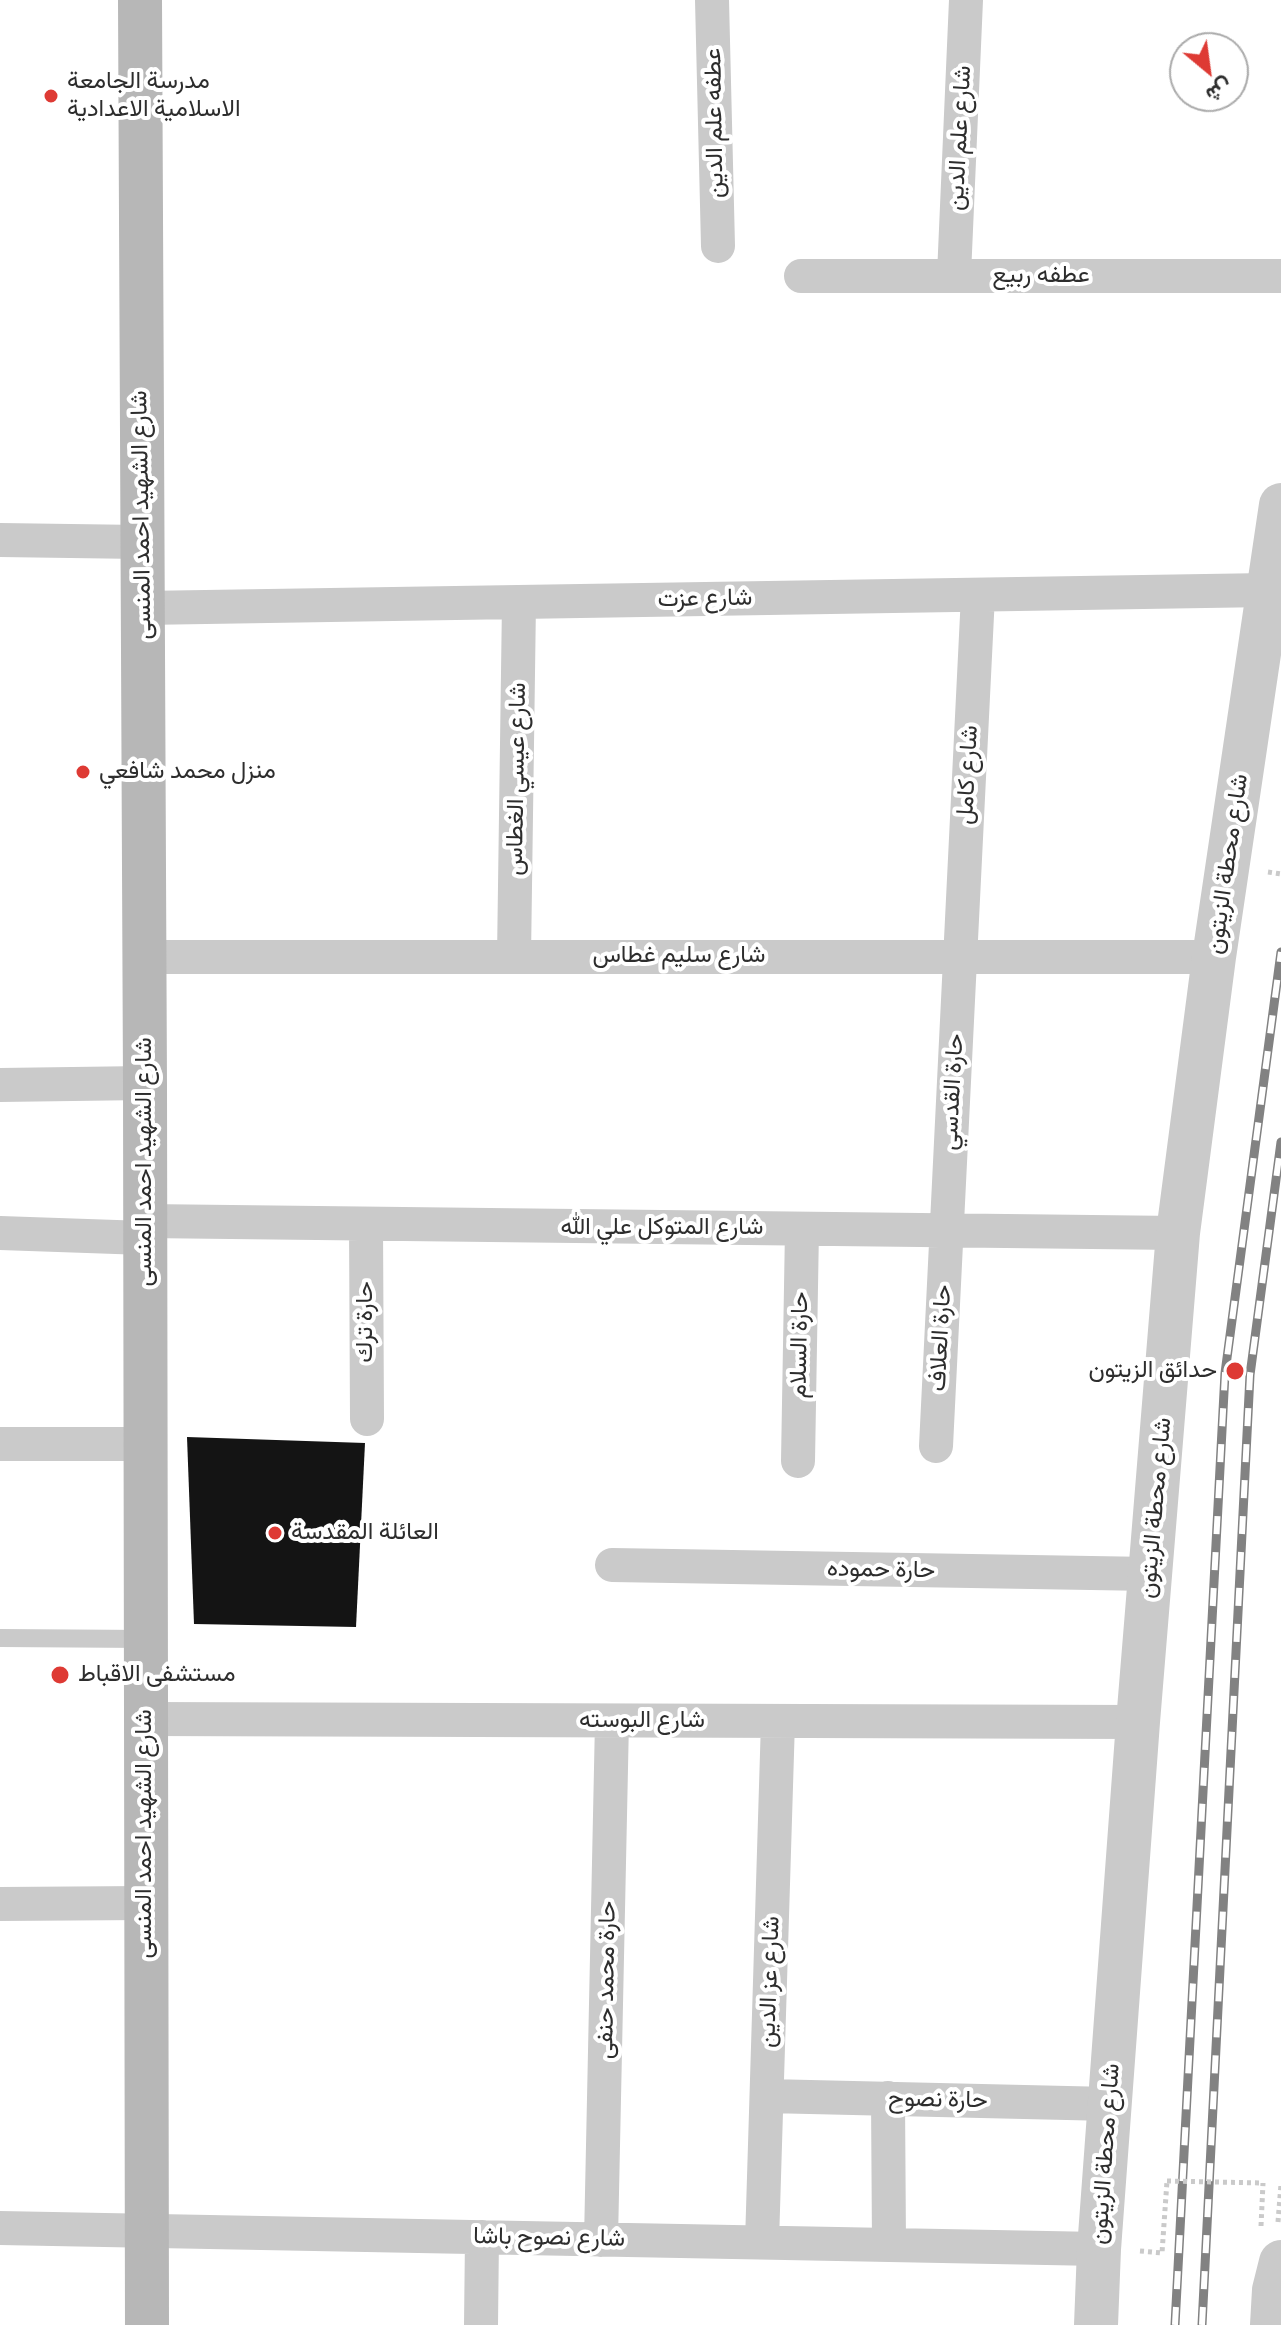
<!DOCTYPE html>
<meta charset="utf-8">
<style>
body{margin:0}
#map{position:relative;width:1281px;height:2325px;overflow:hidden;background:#fff;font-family:"Archivo Narrow",Vazirmatn,sans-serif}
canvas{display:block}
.north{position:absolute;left:1169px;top:32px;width:80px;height:80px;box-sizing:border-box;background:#fff;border:2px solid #ababab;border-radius:50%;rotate:151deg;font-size:22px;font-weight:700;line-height:32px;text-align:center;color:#2d2d2d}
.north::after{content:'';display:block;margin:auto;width:28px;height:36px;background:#de3a34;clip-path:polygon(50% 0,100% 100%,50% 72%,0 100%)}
</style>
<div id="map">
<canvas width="1281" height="2325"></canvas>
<div class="north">ش</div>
</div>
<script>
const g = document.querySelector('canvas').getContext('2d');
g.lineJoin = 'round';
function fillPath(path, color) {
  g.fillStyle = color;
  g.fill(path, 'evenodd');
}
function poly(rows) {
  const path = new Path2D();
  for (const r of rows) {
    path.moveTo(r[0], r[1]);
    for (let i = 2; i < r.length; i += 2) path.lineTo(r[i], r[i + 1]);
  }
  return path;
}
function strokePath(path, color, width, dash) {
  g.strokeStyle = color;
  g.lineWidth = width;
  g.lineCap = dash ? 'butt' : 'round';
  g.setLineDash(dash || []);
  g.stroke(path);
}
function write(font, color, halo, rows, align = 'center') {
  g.font = font + ' "Archivo Narrow",Vazirmatn,sans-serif';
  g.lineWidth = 8;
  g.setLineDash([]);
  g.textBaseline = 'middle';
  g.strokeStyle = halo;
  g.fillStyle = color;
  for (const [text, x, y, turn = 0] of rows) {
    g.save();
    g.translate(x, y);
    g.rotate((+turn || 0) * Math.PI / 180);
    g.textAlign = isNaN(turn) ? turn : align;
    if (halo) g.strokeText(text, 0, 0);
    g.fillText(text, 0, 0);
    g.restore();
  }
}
fillPath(poly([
 [187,1437,365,1443,356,1627,194,1624]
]), '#141414');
strokePath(poly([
 [1268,872,1281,874],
 [1278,2222,1281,2184],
 [1261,2226,1263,2183],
 [1140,2251,1162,2253,1167,2181]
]), '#cacaca', 5, [4, 4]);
strokePath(poly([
 [0,1638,146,1639]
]), '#cacaca', 18);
strokePath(poly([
 [712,0,718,246],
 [954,275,966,0],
 [801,276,1281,276],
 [0,540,141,542],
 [143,608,1268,590],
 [144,957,1214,957],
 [514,957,519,602],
 [0,1085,145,1083],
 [145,1221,1178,1233],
 [366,1225,367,1419],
 [0,1233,145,1238],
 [0,1444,145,1444],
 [936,1446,978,595],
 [798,1461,802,1229],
 [612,1565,1151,1574],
 [145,1719,1138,1722],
 [0,1904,145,1903],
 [767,2096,1110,2104],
 [888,2098,889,2245],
 [0,2228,1099,2249],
 [601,2240,612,1721],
 [762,2242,778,1721],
 [481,2325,482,2237]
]), '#cacaca', 34);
strokePath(poly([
 [1096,2325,1099,2249,1138,1722,1178,1233,1214,957,1281,505],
 [1272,2325,1274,2290,1281,2262]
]), '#cacaca', 44);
strokePath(poly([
 [140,0,145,1083,147,2325]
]), '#b7b7b7', 44);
const rail = poly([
 [1175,2325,1225,1373,1281,952],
 [1202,2325,1250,1375,1281,1142]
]);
strokePath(rail, '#828282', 9);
strokePath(rail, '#fff', 6, [18]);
strokePath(poly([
 [1167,2181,1263,2183]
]), '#cacaca', 5, [4, 4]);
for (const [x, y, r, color] of [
 [51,96,8,"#de3a34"],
 [83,772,8,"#de3a34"],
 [1235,1371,10,"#de3a34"],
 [275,1533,8,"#de3a34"],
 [60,1675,10,"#de3a34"]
]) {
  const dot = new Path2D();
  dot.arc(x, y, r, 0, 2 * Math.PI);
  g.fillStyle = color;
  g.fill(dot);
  strokePath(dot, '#fff', 3);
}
write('24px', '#2d2d2d', '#fff', [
 ["مدرسة الجامعة",67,82],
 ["الاسلامية الاعدادية",67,110],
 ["منزل محمد شافعي",99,772],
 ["حدائق الزيتون",1217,1371,"right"],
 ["العائلة المقدسة",291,1533],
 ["مستشفى الاقباط",78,1675]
], 'left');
write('24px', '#2d2d2d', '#fff', [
 ["عطفه علم الدين",715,123,-91],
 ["شارع علم الدين",960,138,-87],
 ["عطفه ربيع",1041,276],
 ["شارع الشهيد احمد المنسى",142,515,-91],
 ["شارع عزت",705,599,-1],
 ["شارع كامل",968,775,-87],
 ["شارع عيسي الغطاس",517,779,-89],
 ["شارع محطة الزيتون",1228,864,-82],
 ["شارع سليم غطاس",679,956],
 ["حارة القدسي",953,1092,-87],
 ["شارع الشهيد احمد المنسى",145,1162,-90],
 ["شارع المتوكل علي الله",662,1228],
 ["حارة ترك",366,1322,-90],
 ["حارة العلاف",941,1338,-87],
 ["حارة السلام",800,1345,-89],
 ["شارع محطة الزيتون",1156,1508,-85],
 ["حارة حموده",881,1570,1],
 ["شارع البوسته",642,1721],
 ["شارع الشهيد احمد المنسى",145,1834,-90],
 ["حارة محمد حنفى",607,1980,-89],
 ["شارع عز الدين",770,1982,-88],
 ["حارة نصوح",938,2100,1],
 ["شارع محطة الزيتون",1106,2154,-86],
 ["شارع نصوح باشا",549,2238,1]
]);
</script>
